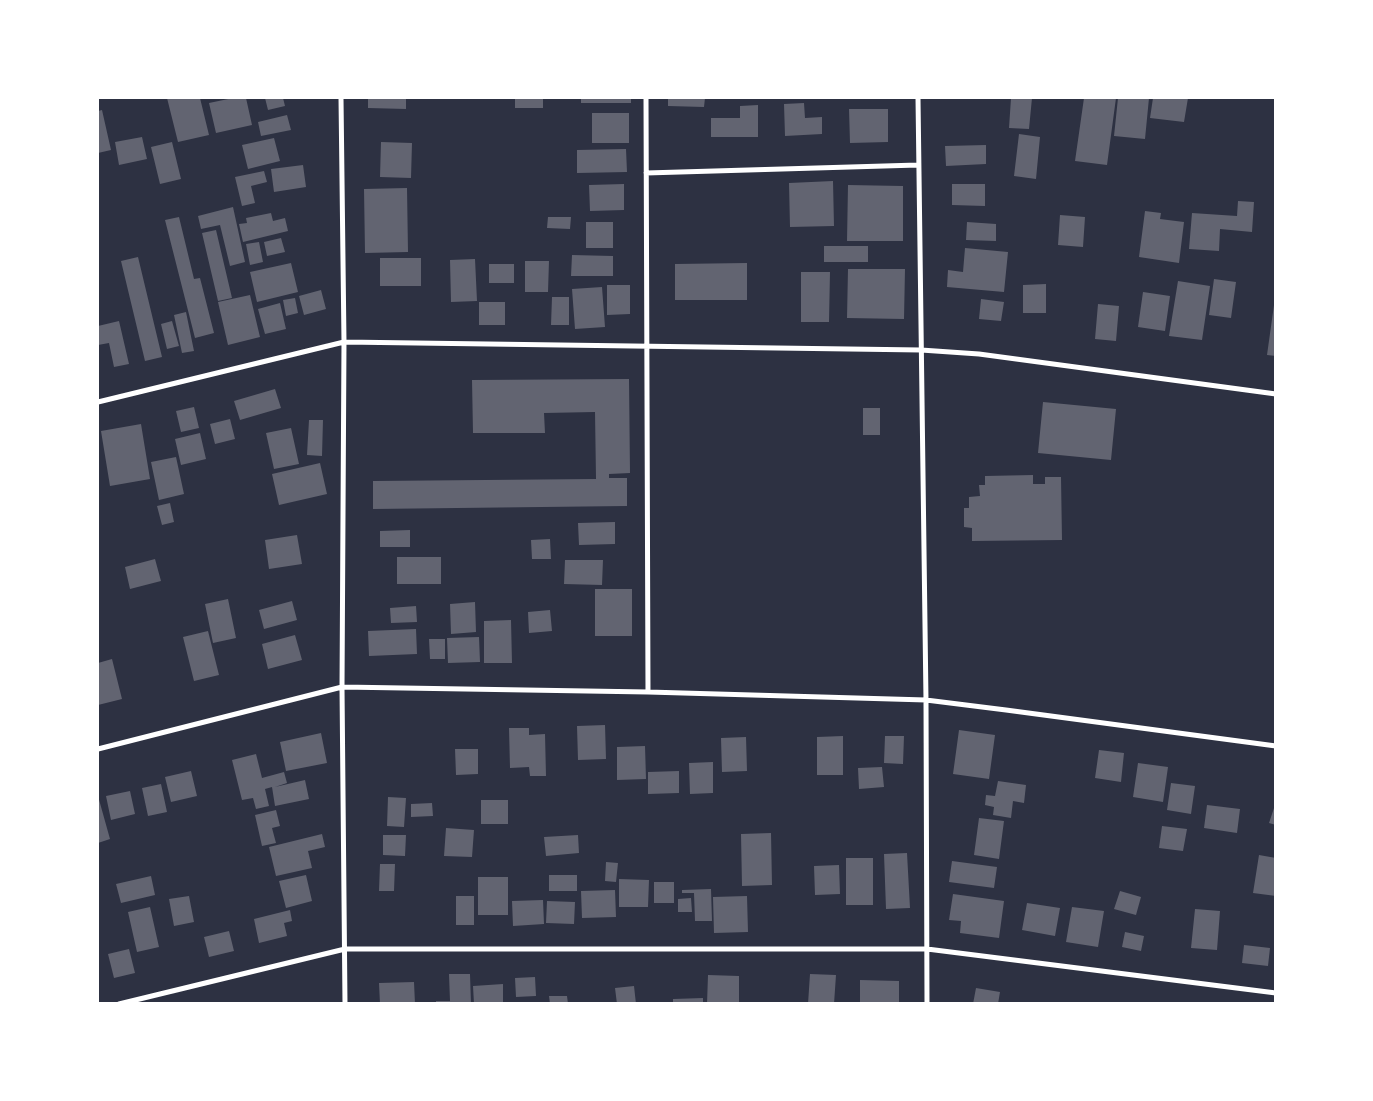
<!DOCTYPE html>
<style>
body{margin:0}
#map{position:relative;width:1373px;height:1101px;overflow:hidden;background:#2d3142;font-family:"Exo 2",sans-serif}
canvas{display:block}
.frame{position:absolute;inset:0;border:99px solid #fff;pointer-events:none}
</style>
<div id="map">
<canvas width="1373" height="1101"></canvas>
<div class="frame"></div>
</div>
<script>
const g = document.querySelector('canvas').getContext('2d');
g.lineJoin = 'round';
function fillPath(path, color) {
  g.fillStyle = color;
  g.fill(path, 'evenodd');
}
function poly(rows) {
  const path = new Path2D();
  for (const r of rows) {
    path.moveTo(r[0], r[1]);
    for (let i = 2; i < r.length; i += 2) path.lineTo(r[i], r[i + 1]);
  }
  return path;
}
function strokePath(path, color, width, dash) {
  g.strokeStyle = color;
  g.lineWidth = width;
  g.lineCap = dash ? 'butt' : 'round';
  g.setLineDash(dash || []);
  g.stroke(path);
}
fillPath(poly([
 [167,98,200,98,209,135,178,142],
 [233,98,246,98,252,125,216,133,209,103],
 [265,98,283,98,285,106,268,110],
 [368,98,406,98,406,109,368,108],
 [515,98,543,98,543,108,515,108],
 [581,98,631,98,631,103,581,103],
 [668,98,705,98,704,107,668,106],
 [1011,98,1032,98,1029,129,1009,128],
 [1084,98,1116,98,1107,165,1075,161],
 [1118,98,1149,98,1145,139,1114,136],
 [1153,98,1188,98,1184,122,1150,118],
 [804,103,805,118,822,117,822,134,785,136,784,104],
 [758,105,758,137,711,137,711,118,740,118,740,106],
 [849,109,888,109,888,142,850,143],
 [102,110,111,150,98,153,98,111],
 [592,113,629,113,629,143,592,143],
 [287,115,291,130,261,136,258,122],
 [1019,134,1040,137,1036,179,1014,176],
 [142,137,147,159,119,165,115,142],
 [274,138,280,161,248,169,242,145],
 [172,142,181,179,160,184,151,147],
 [381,142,412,143,411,178,380,177],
 [986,145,986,164,946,166,945,146],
 [626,149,627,172,577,173,577,150],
 [303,165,306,187,274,192,271,169],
 [264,171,267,182,251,186,255,203,242,206,235,177],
 [833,181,834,226,790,227,789,183],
 [624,184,624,210,590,211,589,185],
 [952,184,985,184,985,206,952,205],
 [848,185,903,186,903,241,847,241],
 [407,188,408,252,365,253,364,189],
 [1238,201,1254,202,1252,232,1220,229,1219,251,1189,249,1192,213,1237,216],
 [233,207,245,262,230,266,220,225,201,229,198,216],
 [1145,211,1161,213,1160,219,1184,222,1179,263,1139,257],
 [271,213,273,221,285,218,288,231,243,242,239,224,247,223,246,218],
 [1060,215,1085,217,1083,247,1058,245],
 [179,217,194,279,200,278,214,333,195,338,165,220],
 [548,217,571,217,570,229,547,228],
 [586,222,613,222,613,248,586,248],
 [967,222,996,224,996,241,966,240],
 [216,230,232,298,218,301,202,233],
 [281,238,285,252,267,256,264,242],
 [259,242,263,262,250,265,246,244],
 [824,246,868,246,868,262,824,262],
 [965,248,1008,252,1004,292,947,287,948,270,963,272],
 [572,255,613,256,613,276,571,276],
 [138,257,162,357,145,361,121,261],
 [380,258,421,258,421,286,380,286],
 [475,259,477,301,451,302,450,260],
 [525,261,549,261,548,292,525,292],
 [291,263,298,292,257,302,250,272],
 [747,263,747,300,675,300,675,264],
 [489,264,514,264,514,283,489,283],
 [848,269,905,269,904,319,847,318],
 [801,272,830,272,829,322,801,322],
 [1214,279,1236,282,1231,318,1209,315],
 [1178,281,1210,286,1202,340,1169,336],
 [1046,284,1046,313,1023,313,1023,285],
 [607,285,630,285,630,314,607,315],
 [602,287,605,327,575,329,572,289],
 [321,290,326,309,304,315,299,296],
 [1143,292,1170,296,1165,331,1138,327],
 [250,295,260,337,228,345,218,302],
 [552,297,569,297,569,325,551,325],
 [295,298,298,313,286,316,283,300],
 [981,299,1004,302,1001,321,979,319],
 [479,302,505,302,505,325,479,325],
 [280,303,286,329,265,334,258,309],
 [1098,304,1119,306,1116,341,1095,339],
 [1274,305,1276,305,1276,356,1267,355],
 [186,312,194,351,182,353,174,315],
 [119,321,129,364,114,367,109,343,98,345,98,326],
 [172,321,179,346,167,349,161,324],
 [629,379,630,473,609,474,609,478,627,478,627,506,373,509,373,481,596,479,595,412,544,413,545,433,473,433,472,380],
 [275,389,281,408,240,420,234,401],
 [1043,402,1116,409,1111,460,1038,453],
 [194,407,199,428,181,432,176,411],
 [863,408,880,408,880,435,863,435],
 [230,419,235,439,215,444,210,424],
 [309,420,323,420,322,456,307,455],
 [141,424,150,479,110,486,101,431],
 [291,428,299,464,274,469,266,433],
 [200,433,206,459,181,465,175,439],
 [176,457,184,494,159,500,151,462],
 [320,463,327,494,279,505,272,474],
 [1033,475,1033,484,1045,484,1045,477,1061,477,1062,540,972,541,972,528,964,527,964,508,969,508,969,497,980,496,979,485,985,485,985,476],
 [170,503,174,522,162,525,157,506],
 [615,522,615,544,579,545,578,523],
 [410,530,410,547,380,547,380,531],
 [297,535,302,564,269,569,265,540],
 [550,539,551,559,532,559,531,540],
 [397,557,441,557,441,584,397,584],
 [155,559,161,581,130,589,125,567],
 [565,560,603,560,602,585,564,584],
 [595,589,632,589,632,636,595,636],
 [228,599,236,638,213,643,205,604],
 [292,601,297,620,264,629,259,610],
 [475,602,476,632,451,634,450,604],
 [416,606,417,622,391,623,390,608],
 [550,610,552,631,529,633,528,612],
 [511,620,512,663,484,663,484,621],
 [416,629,417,654,369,656,368,631],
 [208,631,219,675,194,681,183,637],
 [295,635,302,660,268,669,262,644],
 [479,637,480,662,448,663,447,638],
 [429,639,445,639,445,659,430,659],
 [112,659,122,699,98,705,98,663],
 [605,725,606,759,578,760,577,726],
 [509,728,529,728,529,735,545,734,546,776,530,776,529,767,510,768],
 [959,730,995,735,989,779,953,774],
 [321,733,327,763,286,771,280,742],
 [843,736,843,775,817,775,817,737],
 [885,736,904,736,903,764,884,763],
 [746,737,747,771,722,772,721,738],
 [645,746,646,779,617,780,617,747],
 [455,749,478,749,478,774,456,775],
 [1099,750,1124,753,1121,782,1095,778],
 [256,754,262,778,284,772,287,783,275,787,305,780,309,799,275,806,272,787,265,789,269,806,256,809,253,798,242,800,232,760],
 [713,762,713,793,690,794,689,763],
 [1138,763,1168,767,1163,802,1133,797],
 [882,767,884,787,859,789,858,768],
 [191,771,197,796,171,802,165,777],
 [679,771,679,793,648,794,648,772],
 [998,781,1026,785,1024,803,1013,801,1011,818,993,815,994,807,985,805,986,795,995,796],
 [1171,783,1195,786,1191,814,1167,810],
 [161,784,167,812,148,816,142,788],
 [130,791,135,814,111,820,106,796],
 [98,796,110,839,98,843],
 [388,797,406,798,404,827,387,826],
 [481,800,508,800,508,824,481,824],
 [432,803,433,816,411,817,411,804],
 [1207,805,1240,809,1237,833,1204,828],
 [1275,805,1276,805,1276,825,1269,823],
 [276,810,280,826,272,828,276,843,262,846,255,815],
 [979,818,1004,821,999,859,974,855],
 [1162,826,1187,829,1183,851,1159,848],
 [446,828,474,830,472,857,444,856],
 [771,833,772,885,742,886,741,834],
 [322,834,325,847,308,851,312,868,276,876,269,847],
 [383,835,406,835,405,856,383,855],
 [578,835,579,853,546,856,544,837],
 [907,853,910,908,886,909,884,854],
 [1259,855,1276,858,1276,896,1253,893],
 [846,858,873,858,873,905,846,905],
 [952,861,997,867,994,888,949,882],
 [606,862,618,863,616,882,605,881],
 [380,864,395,864,394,891,379,891],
 [839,865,840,894,815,895,814,866],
 [306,875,312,901,286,908,279,881],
 [549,875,577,875,577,891,549,891],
 [151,876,155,895,121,903,116,884],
 [478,877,508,877,508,915,478,915],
 [619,879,649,880,648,907,619,907],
 [654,882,674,882,674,903,654,903],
 [711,889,712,921,695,921,694,893,682,893,682,890],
 [615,890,616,917,582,918,581,891],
 [1120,891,1141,897,1136,915,1114,909],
 [953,894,1004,901,999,938,960,933,961,921,949,920],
 [189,896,194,922,174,926,169,899],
 [456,896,474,896,474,925,456,925],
 [747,896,748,932,714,933,713,897],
 [691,898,692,912,678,912,678,899],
 [543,900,544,924,513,926,512,901],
 [547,901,575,902,574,924,546,923],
 [1027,903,1060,908,1055,936,1022,930],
 [150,907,159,947,137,952,128,912],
 [1072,907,1104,911,1098,947,1066,942],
 [1195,909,1220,911,1217,950,1191,948],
 [290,910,292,921,284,923,287,936,259,943,254,919],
 [229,931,234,951,209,957,204,937],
 [1125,932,1144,936,1141,951,1122,947],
 [1244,945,1270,948,1268,966,1242,963],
 [129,949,135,973,114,978,108,954],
 [449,974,470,974,471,1004,436,1004,436,1001,450,1001],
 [810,974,836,975,834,1004,808,1004],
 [708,975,739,976,739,1004,707,1004],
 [535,977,536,996,516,997,515,978],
 [860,980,899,981,899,1004,860,1004],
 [414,982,415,1004,380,1004,379,983],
 [503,984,503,1004,474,1004,473,986],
 [634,986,636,1004,617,1004,615,988],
 [976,988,1000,992,998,1004,973,1004],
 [549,996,567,996,568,1004,550,1004],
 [703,998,703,1004,673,1004,673,999]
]), '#626471');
strokePath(poly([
 [341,98,344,342,342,687,345,1004],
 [646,98,648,692],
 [918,98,926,700,927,1004],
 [646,173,918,165],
 [98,402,344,342,921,350,979,354,1276,394],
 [98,749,342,687,648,692,926,700,1006,710,1276,746],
 [119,1004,345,949,927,949,1276,993]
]), '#fff', 5);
</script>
